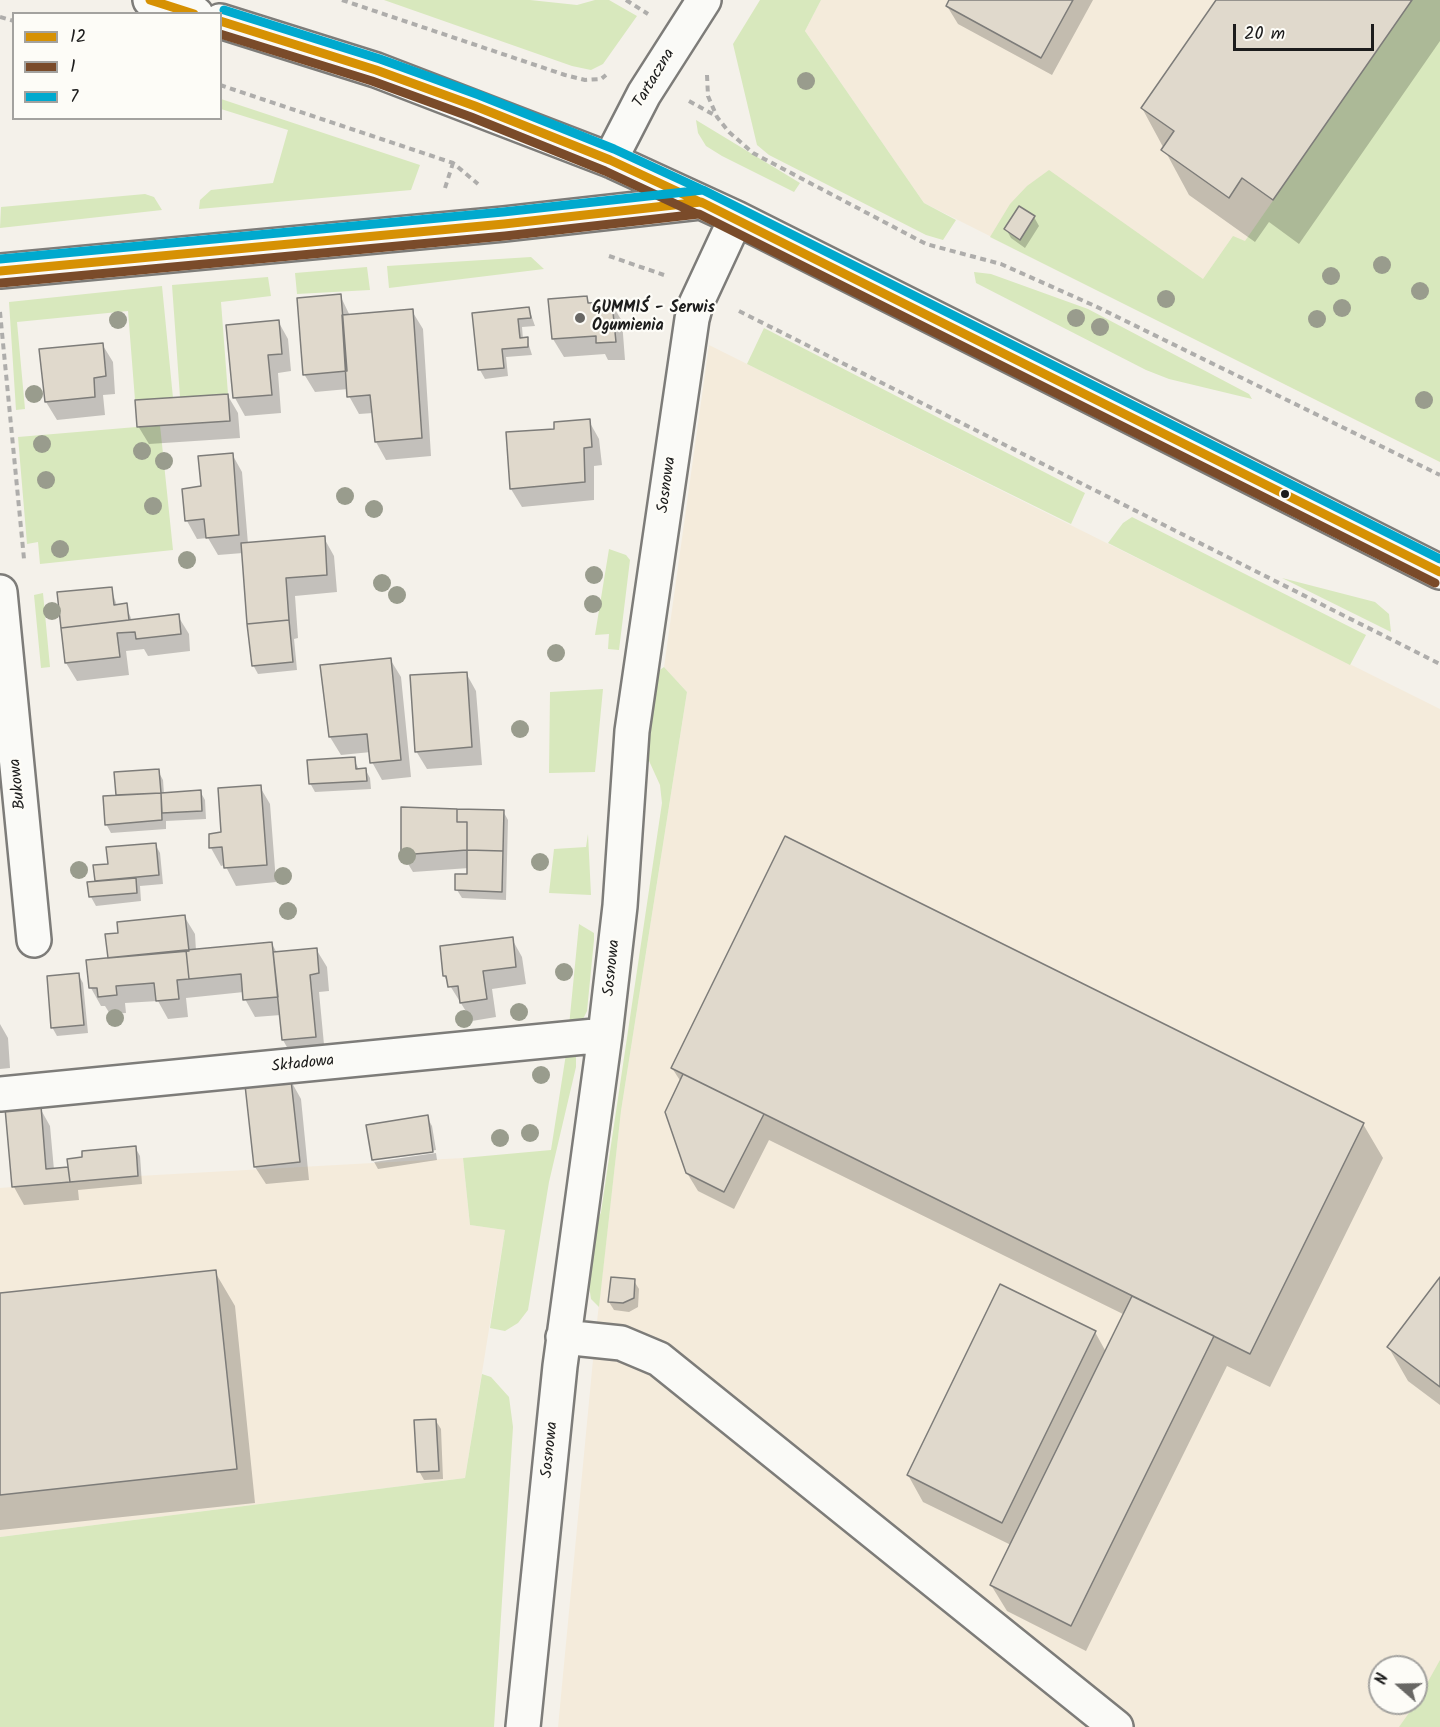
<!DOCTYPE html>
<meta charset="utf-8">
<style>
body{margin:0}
#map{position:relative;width:1440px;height:1727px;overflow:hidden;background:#f4f1ea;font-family:Kalam,sans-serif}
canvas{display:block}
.legend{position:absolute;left:12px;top:12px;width:210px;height:108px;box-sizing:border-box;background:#fdfcf7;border:2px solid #a3a29f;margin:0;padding:8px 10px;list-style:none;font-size:18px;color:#1c1c1c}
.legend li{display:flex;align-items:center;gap:12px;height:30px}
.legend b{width:30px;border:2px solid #a3a29f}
.north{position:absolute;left:1368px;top:1655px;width:60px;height:60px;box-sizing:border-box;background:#fdfcf7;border:2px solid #a3a29f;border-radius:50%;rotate:290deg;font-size:16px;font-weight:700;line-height:24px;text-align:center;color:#1c1c1c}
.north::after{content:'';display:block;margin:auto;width:21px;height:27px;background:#686764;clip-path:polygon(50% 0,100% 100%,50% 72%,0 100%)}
.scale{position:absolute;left:1233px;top:24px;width:141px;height:27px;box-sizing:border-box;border:3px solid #1c1c1c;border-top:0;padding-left:8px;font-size:18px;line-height:21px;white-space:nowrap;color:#1c1c1c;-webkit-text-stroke:4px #fdfcf7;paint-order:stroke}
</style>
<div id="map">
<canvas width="1440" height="1727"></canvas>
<ul class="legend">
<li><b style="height:8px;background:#d69104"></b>12</li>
<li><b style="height:8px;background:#7a4b2a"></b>1</li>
<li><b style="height:8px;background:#00a9ce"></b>7</li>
</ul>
<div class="north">N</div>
<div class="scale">20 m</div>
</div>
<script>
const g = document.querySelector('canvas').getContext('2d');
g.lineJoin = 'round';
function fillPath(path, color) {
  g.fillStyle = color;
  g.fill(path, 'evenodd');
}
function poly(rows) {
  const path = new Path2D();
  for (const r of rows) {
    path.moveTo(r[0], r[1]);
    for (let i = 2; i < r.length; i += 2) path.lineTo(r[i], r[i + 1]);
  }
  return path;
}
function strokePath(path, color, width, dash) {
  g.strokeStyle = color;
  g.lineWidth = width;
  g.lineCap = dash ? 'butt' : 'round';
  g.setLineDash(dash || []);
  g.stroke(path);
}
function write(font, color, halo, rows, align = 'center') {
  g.font = font + ' Kalam,sans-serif';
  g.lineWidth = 4.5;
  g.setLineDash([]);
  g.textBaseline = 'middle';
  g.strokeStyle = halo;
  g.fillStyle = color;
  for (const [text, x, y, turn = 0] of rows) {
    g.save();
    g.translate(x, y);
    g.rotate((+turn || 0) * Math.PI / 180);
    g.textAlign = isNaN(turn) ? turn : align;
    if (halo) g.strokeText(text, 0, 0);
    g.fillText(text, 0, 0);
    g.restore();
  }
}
fillPath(poly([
 [821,0,1440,0,1440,462,924,203,805,31],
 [709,345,1440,709,1440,1727,558,1727,595,1339,621,1111,687,692,664,667],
 [1380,1667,1416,1667,1416,1703,1380,1703],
 [463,1158,470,1225,505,1230,465,1478,0,1537,0,1188,138,1176]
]), '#f4ebdb');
fillPath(poly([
 [384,0,530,0,577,5,595,0,609,0,637,16,603,64,591,70,572,66],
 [760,0,821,0,805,31,924,203,956,220,943,240,926,235,769,155,757,145,733,44],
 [1412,0,1440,0,1440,462,990,237,1010,204,1027,186,1049,170,1203,279,1233,236,1245,241],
 [221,99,420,165,411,190,199,209,200,200,211,190,273,183,288,130,221,109],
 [696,120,701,123,800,183,794,192,722,156,706,146,698,133],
 [145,194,154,197,162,210,0,228,1,207],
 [531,257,544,269,389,288,387,266],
 [367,267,370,290,297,294,295,273],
 [974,272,991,274,1088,309,1249,394,1252,399,1169,379,1146,370,976,283],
 [268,277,271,296,221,302,228,394,180,397,172,285],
 [162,286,173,398,135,400,128,311,17,322,25,409,16,410,9,302],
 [764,328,1085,493,1071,524,747,364],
 [160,425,173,550,40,564,38,542,27,544,18,437],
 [1132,517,1366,635,1350,665,1108,543,1123,523],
 [609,549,626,555,630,560,619,650,608,649,609,634,595,635],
 [1282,578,1375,602,1389,614,1391,632],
 [43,593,50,667,41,668,34,595],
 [664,667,687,692,621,1111,599,1307,591,1299,588,1279,593,1234,601,1212,662,803,660,785,645,752,654,674],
 [603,689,595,772,549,773,550,692],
 [588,834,591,895,549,893,554,849,586,847],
 [579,924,594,933,594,940,587,1011,581,1023,569,1026],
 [566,1054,576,1057,576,1067,549,1182,528,1310,518,1323,505,1331,490,1328,505,1230,470,1225,463,1158,551,1150],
 [482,1374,491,1377,509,1397,513,1427,494,1727,0,1727,0,1537,465,1478],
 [1440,1660,1440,1727,1399,1727,1416,1703]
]), '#d8e8bd');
fillPath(poly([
 [951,0,1093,0,1052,75,958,24,947,6],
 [1218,0,1440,0,1440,41,1299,244,1269,222,1255,242,1189,195,1142,108],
 [1020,208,1034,217,1039,226,1025,248,1011,238,1006,229],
 [340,295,350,316,412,311,423,329,431,456,386,460,376,442,373,413,359,414,349,396,348,389,315,392,304,374],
 [586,297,590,304,611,303,622,321,625,360,608,360,605,354,564,357,553,339],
 [529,309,535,326,522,327,523,339,527,339,532,355,506,357,508,376,485,379,480,370,474,314],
 [278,321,288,339,291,371,278,373,281,413,245,416,235,398,228,326],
 [102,344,113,362,115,394,103,395,105,415,57,420,46,402],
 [228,396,238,413,240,438,149,444,138,426],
 [589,421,599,439,602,465,594,466,594,500,522,507,511,489,556,430],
 [232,454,242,472,248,544,324,538,334,556,337,592,295,596,298,638,294,639,297,670,258,674,253,665,243,553,218,555,208,538,197,539,187,521,184,490,202,488],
 [111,588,117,606,126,605,132,621,178,616,189,634,190,651,148,656,144,649,126,651,129,675,77,681,66,663],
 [390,659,401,677,411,777,382,780,372,762,371,752,341,755,330,737,322,666],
 [466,673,476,691,482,765,427,769,416,751],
 [354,759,359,770,365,769,370,778,371,789,315,792,310,783],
 [158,771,163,780,164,794,200,791,205,800,206,819,166,821,166,829,111,833,106,824,117,797,116,774],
 [260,787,270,804,276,882,236,886,225,865,221,866,211,848],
 [503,811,508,820,506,900,462,898,457,890,469,875,469,868,413,872,402,854],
 [155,844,160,853,163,884,140,886,141,901,96,906,91,897,89,883,97,882,95,866,110,865],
 [184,916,195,934,196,951,272,944,277,953,316,949,327,967,329,991,319,992,325,1055,293,1058,283,1040,281,1015,255,1017,245,999,244,992,186,998,188,1017,168,1019,158,1001,125,1003,126,1013,110,1014,105,1006,101,1006,91,988,109,960,120,934],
 [512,939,522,957,526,984,492,989,496,1017,472,1021,444,976],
 [78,974,83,983,88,1033,57,1036,52,1027],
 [0,1024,8,1038,10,1068,0,1069],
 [672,1068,1363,1124,1383,1158,1270,1387,1227,1366,1086,1651,1007,1611,991,1585,1011,1545,923,1502,908,1475,1095,1332,1106,1352,1125,1315,769,1140,734,1209,698,1191,687,1173,681,1082],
 [291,1081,301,1099,309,1180,266,1184,255,1167],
 [40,1108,50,1126,54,1170,70,1168,135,1147,140,1156,142,1184,78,1190,79,1200,24,1205,14,1187],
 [427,1117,432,1126,436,1150,374,1159,374,1162,436,1153,437,1160,378,1169,373,1160,368,1126],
 [215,1272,235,1306,255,1503,0,1530,0,1295],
 [1440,1279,1440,1405,1408,1381,1389,1348],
 [634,1281,639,1289,638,1307,629,1312,614,1310,609,1302],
 [436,1421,441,1429,443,1479,424,1480,419,1471]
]), '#0003');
const building = poly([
 [949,0,1073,0,1041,58,946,6,949,0],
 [1216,0,1412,0,1273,200,1242,178,1229,198,1161,150,1174,131,1141,108,1216,0],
 [1019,206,1035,216,1020,240,1004,229,1019,206],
 [341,294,347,371,303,375,297,298,341,294],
 [587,296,588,303,612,302,616,342,596,343,596,336,552,339,548,299,587,296],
 [529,307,531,318,518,319,520,338,528,337,528,347,502,349,504,368,478,370,472,313,529,307],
 [413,309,422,438,375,442,370,395,347,397,342,315,413,309],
 [279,320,282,354,268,355,272,395,233,398,226,325,279,320],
 [103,343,106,376,94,378,95,397,45,402,39,349,103,343],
 [228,394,230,421,137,427,135,400,228,394],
 [590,419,592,447,584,448,585,482,510,489,506,432,554,429,554,422,590,419],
 [233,453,239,535,206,538,204,519,185,521,182,489,201,486,198,456,233,453],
 [325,536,327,575,286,578,289,620,247,624,241,543,325,536],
 [112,587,114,605,127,603,129,620,61,628,57,592,112,587],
 [179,614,181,634,136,639,135,632,117,633,120,657,65,663,61,628,179,614],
 [289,620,293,662,252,666,247,624,289,620],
 [391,658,401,760,370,763,367,734,329,737,320,665,391,658],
 [467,672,472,747,415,752,410,675,467,672],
 [355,757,356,769,366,768,367,781,309,784,307,760,355,757],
 [159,769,161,793,116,795,114,772,159,769],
 [261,785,267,865,224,868,222,847,209,848,209,834,221,832,218,788,261,785],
 [201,790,202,811,162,813,161,793,201,790],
 [161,793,162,820,105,825,103,796,161,793],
 [401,807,457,809,457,822,467,822,467,850,401,855,401,807],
 [457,809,504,810,503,851,467,850,467,822,457,822,457,809],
 [785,836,1364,1123,1250,1354,671,1068,785,836],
 [156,843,159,875,95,881,93,865,108,864,106,847,156,843],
 [467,850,503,851,502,892,455,890,455,874,467,874,467,850],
 [136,878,137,893,89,897,87,882,136,878],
 [185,915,189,951,108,958,105,934,118,933,117,922,185,915],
 [513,937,516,967,483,971,487,999,460,1003,458,986,448,987,446,976,443,976,440,946,513,937],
 [272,942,278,997,243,1000,241,974,189,979,186,950,272,942],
 [317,948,319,973,310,975,316,1037,282,1040,273,952,317,948],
 [186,950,189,979,177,980,179,999,156,1001,154,983,116,986,117,995,98,997,97,988,89,988,86,960,186,950],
 [79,973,84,1025,51,1028,47,976,79,973],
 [683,1074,764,1114,724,1192,686,1173,665,1112,683,1074],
 [291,1080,300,1162,254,1167,245,1085,291,1080],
 [41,1106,46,1169,68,1167,70,1182,12,1187,5,1108,41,1106],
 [428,1115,433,1152,372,1160,366,1125,428,1115],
 [136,1146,138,1176,70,1182,67,1159,82,1157,82,1151,136,1146],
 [216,1270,237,1469,0,1495,0,1293,216,1270],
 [611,1277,635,1279,634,1298,623,1303,608,1302,611,1277],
 [1440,1277,1440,1387,1387,1347,1440,1277],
 [1000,1284,1096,1331,1002,1523,907,1475,1000,1284],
 [1132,1296,1214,1336,1071,1626,990,1585,1132,1296],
 [436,1419,439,1471,417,1472,414,1420,436,1419]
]);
fillPath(building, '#e0d9cc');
strokePath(building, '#7d7c79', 1.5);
const minor = poly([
 [150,0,196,14],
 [220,21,376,70,610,160,736,218,1440,572],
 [610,160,644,94,704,0],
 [0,271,504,224,700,202],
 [0,592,34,940],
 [0,1094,605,1035],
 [563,1337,621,1343,659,1359,1116,1727],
 [523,1727,560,1366,605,1035,620,906,632,731,692,319,696,304,736,218]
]);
strokePath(minor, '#7d7c79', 38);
strokePath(poly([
 [342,0,565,75,585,80,601,79,606,75],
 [626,0,648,14],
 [0,17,14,21],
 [707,75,708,96,717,117,729,132,753,153,926,244,1001,264,1095,306,1440,475],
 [220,85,453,163,478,184],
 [689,101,716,116],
 [445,188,453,163],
 [609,256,664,275],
 [739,311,1440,664],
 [0,312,24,559]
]), '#aeadab', 4, [6, 4.5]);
strokePath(minor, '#fafaf7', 33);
strokePath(poly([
 [150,0,194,14],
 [220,21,376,70,475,106,610,160,702,203],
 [0,271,504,224,701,202,1440,572]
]), '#d69104', 9);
strokePath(poly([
 [220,34,372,81,471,117,605,171,697,214],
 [1,283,505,236,699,214,1435,583]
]), '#7a4b2a', 9);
strokePath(poly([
 [224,10,380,59,479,95,614,149,707,192],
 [0,259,503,212,703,190,1440,559]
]), '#00a9ce', 9);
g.fillStyle = '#999c8d';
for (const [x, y] of [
 [806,81],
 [1382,265],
 [1331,276],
 [1420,291],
 [1166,299],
 [1342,308],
 [1076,318],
 [1317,319],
 [118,320],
 [1100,327],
 [34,394],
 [1424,400],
 [42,444],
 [142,451],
 [164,461],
 [46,480],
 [345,496],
 [153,506],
 [374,509],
 [60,549],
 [187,560],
 [594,575],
 [382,583],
 [397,595],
 [593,604],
 [52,611],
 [556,653],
 [520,729],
 [407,856],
 [540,862],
 [79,870],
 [283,876],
 [288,911],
 [564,972],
 [519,1012],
 [115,1018],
 [464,1019],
 [541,1075],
 [530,1133],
 [500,1138]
]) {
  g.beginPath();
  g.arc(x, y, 9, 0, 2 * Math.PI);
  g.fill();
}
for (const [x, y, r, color] of [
 [580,318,6,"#686764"],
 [1285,494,5,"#1c1c1c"]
]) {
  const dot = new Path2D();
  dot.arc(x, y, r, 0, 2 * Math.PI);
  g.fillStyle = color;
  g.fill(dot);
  strokePath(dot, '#fdfcf7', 2);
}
write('16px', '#1c1c1c', '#fdfcf7', [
 ["Tartaczna",655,79,-59],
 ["Sosnowa",668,485,-82],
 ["Bukowa",19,784,-96],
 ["Sosnowa",613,968,-84],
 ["Składowa",303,1065,-6],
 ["Sosnowa",551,1450,-84]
]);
write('bold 16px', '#1c1c1c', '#fdfcf7', [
 ["GUMMIŚ - Serwis",592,309],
 ["Ogumienia",592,327]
], 'left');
</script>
